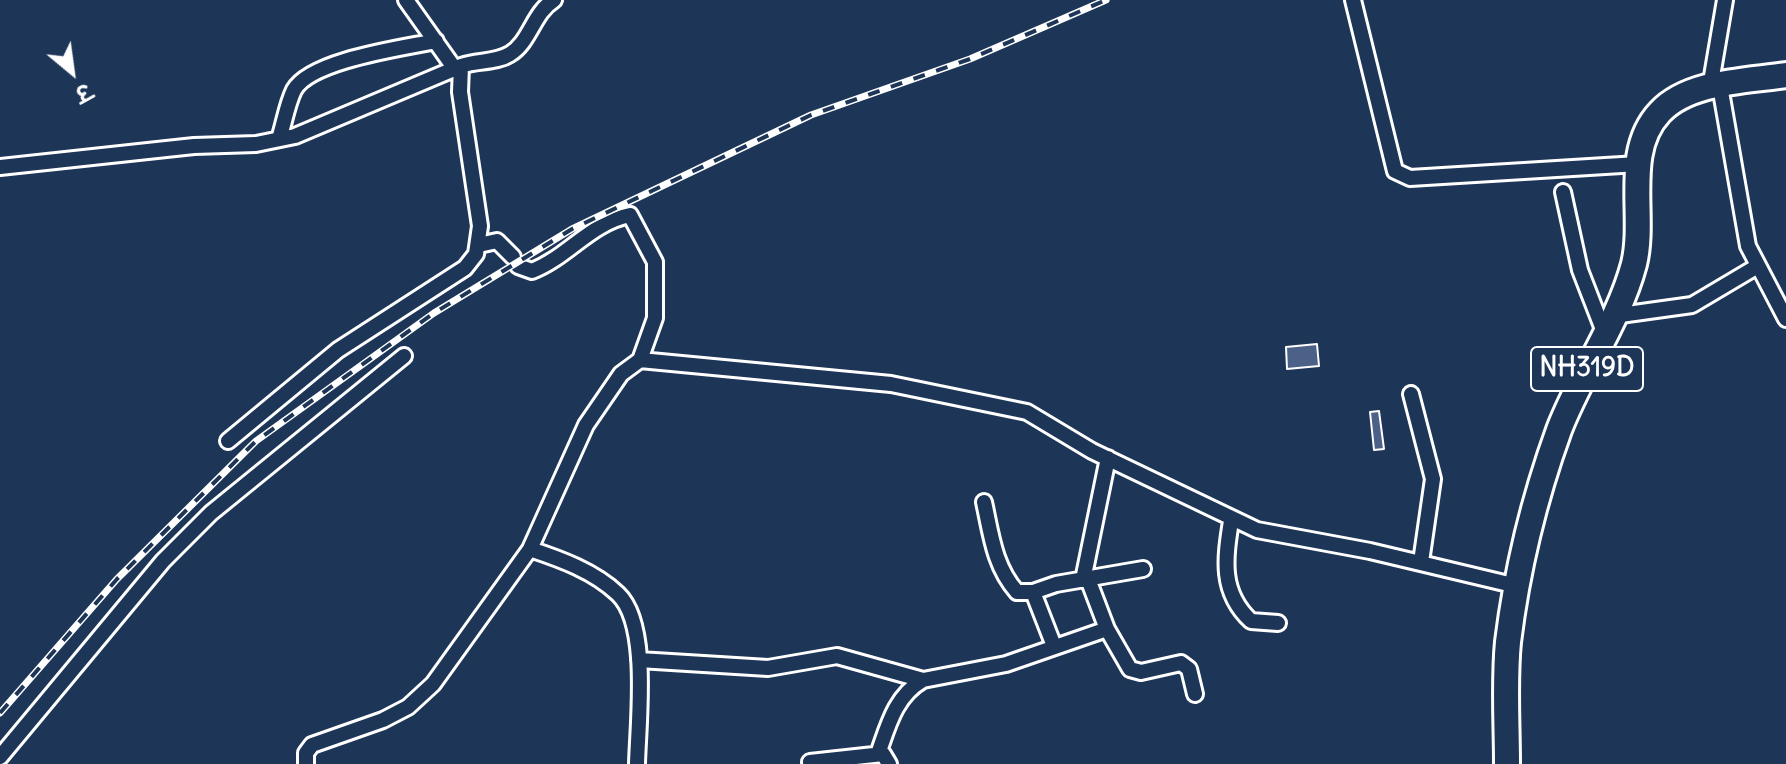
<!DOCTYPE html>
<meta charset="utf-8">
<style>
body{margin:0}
#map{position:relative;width:1786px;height:764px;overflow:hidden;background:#1d3557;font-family:Delius,"Playpen Sans Deva",sans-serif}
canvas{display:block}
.north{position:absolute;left:32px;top:32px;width:80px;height:80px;-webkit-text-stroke:6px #1d3557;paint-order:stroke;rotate:151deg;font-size:22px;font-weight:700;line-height:32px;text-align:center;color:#fff}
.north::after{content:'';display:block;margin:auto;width:28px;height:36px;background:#fff;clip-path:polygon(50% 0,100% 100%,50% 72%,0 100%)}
</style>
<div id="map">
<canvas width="1786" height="764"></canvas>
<div class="north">उ</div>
</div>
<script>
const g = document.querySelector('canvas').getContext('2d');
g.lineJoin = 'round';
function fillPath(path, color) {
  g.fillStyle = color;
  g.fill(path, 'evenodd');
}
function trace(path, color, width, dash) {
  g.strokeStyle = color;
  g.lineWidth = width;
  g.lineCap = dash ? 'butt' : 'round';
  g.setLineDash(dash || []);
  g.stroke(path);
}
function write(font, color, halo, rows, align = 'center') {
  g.font = font + ' Delius,sans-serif';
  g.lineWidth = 7;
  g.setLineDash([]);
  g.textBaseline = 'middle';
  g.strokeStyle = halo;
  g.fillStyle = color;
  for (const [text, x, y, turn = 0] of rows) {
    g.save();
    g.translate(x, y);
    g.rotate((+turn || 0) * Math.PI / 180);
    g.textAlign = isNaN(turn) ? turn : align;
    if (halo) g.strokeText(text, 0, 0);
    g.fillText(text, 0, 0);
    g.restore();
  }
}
const building = new Path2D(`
 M1317,344L1319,366L1287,369L1286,347Z
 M1379,411L1384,449L1374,450L1370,412Z`);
fillPath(building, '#4c6188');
trace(building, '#fff', 2);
const street = new Path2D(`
 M406,0L455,69
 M1353,0L1395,171L1410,178L1638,164
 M1720,86L1748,246L1786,319
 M1710,88L1725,0
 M279,139C284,124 287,104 294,90C311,60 403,48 436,41
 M0,167L194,146L256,144L295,136L461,66
 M1563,192L1580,270L1604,332
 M479,245L497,241L513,257
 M1613,316L1692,305L1756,267
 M640,360L891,384L1027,412L1092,451L1257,530L1370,551L1517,586
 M1411,394L1433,479L1421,562
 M228,441L338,350L465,268L476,254L480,226L460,92L461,66C477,60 496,63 510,54C530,42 533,13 554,0
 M984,502C991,534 994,566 1017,592H1033
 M1231,521C1225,559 1220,592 1251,621L1278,623
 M530,549C560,559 594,571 618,594C650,624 638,722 637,764
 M1088,579L1107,629L1130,669L1141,672L1181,663L1189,669L1195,694
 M1083,580L1108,458
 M1054,646L1033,592L1056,584L1143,569
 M639,660L768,668L837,656L923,680
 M878,754C888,726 895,696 923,680L1006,664L1107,629
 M0,757L163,561L211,513L404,356
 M810,762L883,754L889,764
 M306,764V753L312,745L383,720L408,707L433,684L530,549L586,425L621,374L640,360L655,318V262L630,215C590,223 568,257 532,271L518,266`);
const highway = new Path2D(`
 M1507,764C1507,724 1504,682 1508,642C1517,569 1534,499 1559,430C1580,375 1619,321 1634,264C1646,215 1622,152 1660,112C1689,81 1747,81 1786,75`);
trace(street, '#fff', 20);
trace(highway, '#fff', 30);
trace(street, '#1d3557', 14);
trace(highway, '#1d3557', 24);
const rail = new Path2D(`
 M0,713L117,579L256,441L434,313L572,229L811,115L970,59L1106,0`);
trace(rail, '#fff', 7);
trace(rail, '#1d3557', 4, [12]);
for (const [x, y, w] of [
 [1587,369,112]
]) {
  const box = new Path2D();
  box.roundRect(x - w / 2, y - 22, w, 44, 6);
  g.fillStyle = '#1d3557';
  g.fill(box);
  trace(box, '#fff', 2);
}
write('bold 26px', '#fff', null, [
 ["NH319D",1587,369]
]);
</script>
